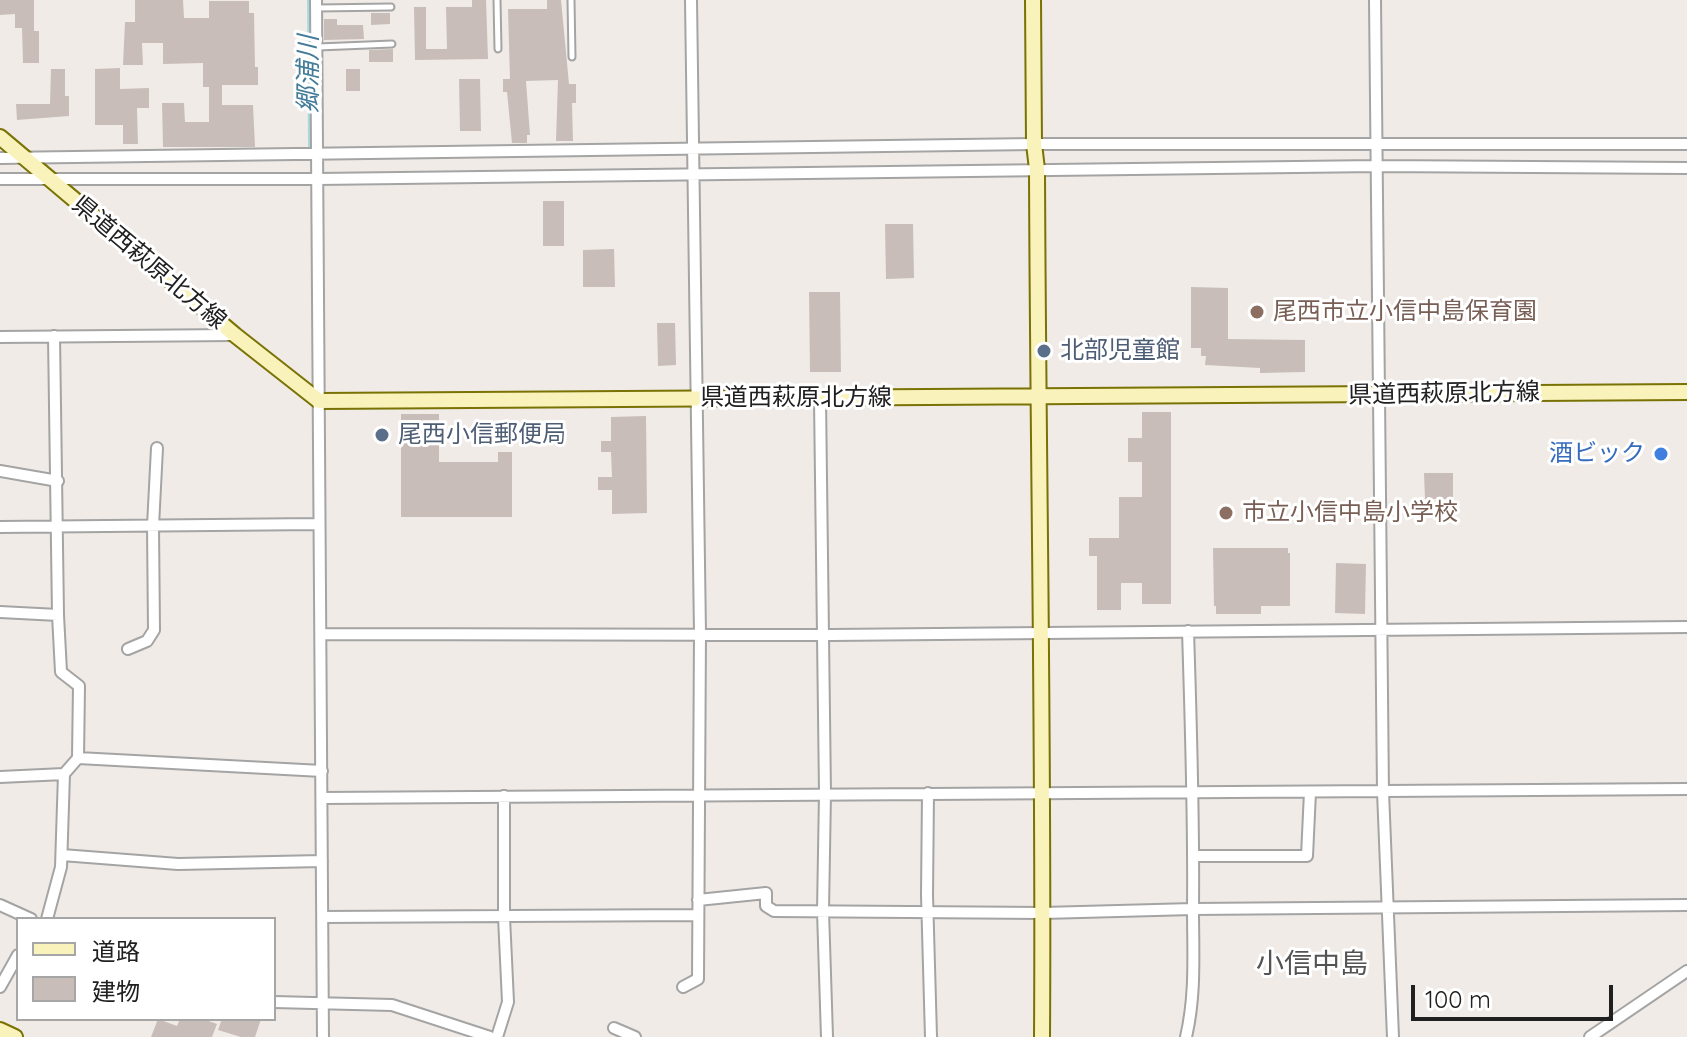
<!DOCTYPE html>
<meta charset="utf-8">
<style>
body{margin:0}
#map{position:relative;width:1687px;height:1037px;overflow:hidden;background:#f0ebe6;font-family:Quicksand,"Noto Sans JP",sans-serif}
canvas{display:block}
.legend{position:absolute;left:16px;top:917px;width:260px;height:104px;box-sizing:border-box;background:#fff;border:2px solid #a6a6a6;margin:0;padding:10px 14px;list-style:none;font-size:24px;color:#202020}
.legend li{display:flex;align-items:center;gap:16px;height:40px}
.legend b{width:40px;border:2px solid #a6a6a6}
.scale{position:absolute;left:1411px;top:985px;width:202px;height:36px;box-sizing:border-box;border:4px solid #202020;border-top:0;padding-left:10px;font-size:24px;line-height:28px;white-space:nowrap;color:#202020;-webkit-text-stroke:6px #fff;paint-order:stroke}
</style>
<div id="map">
<canvas width="1687" height="1037"></canvas>
<ul class="legend">
<li><b style="height:10px;background:#faf2bb"></b>道路</li>
<li><b style="height:22px;background:#c8bdb9"></b>建物</li>
</ul>
<div class="scale">100 m</div>
</div>
<script>
const g = document.querySelector('canvas').getContext('2d');
g.lineJoin = 'round';
function trace(path, color, width, dash) {
  g.strokeStyle = color;
  g.lineWidth = width;
  g.lineCap = dash ? 'butt' : 'round';
  g.setLineDash(dash || []);
  g.stroke(path);
}
function fillPath(path, color) {
  g.fillStyle = color;
  g.fill(path, 'evenodd');
}
function write(font, color, halo, rows, align = 'center') {
  g.font = font + ' Quicksand,"Noto Sans JP",sans-serif';
  g.lineWidth = 6;
  g.setLineDash([]);
  g.textBaseline = 'middle';
  g.strokeStyle = halo;
  g.fillStyle = color;
  for (const [text, x, y, turn = 0] of rows) {
    g.save();
    g.translate(x, y);
    g.rotate((+turn || 0) * Math.PI / 180);
    g.textAlign = isNaN(turn) ? turn : align;
    if (halo) g.strokeText(text, 0, 0);
    g.fillText(text, 0, 0);
    g.restore();
  }
}
trace(new Path2D(`
 M309,0L310,147`), '#a7dbde', 4);
fillPath(new Path2D(`
 M0,0H34V31H39V63H23L22,28H15V14L0,15Z
 M135,0H183L184,18H209V1H249V13H254L255,67H258V85H222V105H253L255,147H163L162,103H184L185,122H209V87H203V63L163,64V43H142L143,65H123L125,22H135Z
 M472,0H486L488,59L415,60L414,7H426V49H447L446,7H472Z
 M547,0H561L569,84H576V103H572L573,141H556L558,80L526,81L530,135H527V143H512L507,92H503V79H510L508,9H547Z
 M371,13H390V24L371,25Z
 M324,19H337V25H363L364,39L324,40Z
 M393,49V62H369V50Z
 M120,68V89L149,88V108H137L138,144H123V125H95V69Z
 M51,69H65V96H69V116L17,120L16,104H50Z
 M346,69H360V91H346Z
 M459,79H480L481,131H460Z
 M543,201H564V246H543Z
 M885,224H913L914,278L886,279Z
 M614,249L615,287H583V250Z
 M1191,287L1228,288V339L1305,340V372L1260,373V368L1205,365L1206,356H1201V348H1191Z
 M809,292H840L841,372H810Z
 M657,323H675L676,365L658,366Z
 M1142,412H1171V604H1142V583H1121V610H1097V556H1089V538H1119V497H1142V462H1128V438H1142Z
 M401,414H439V462H498V452H512V517H401Z
 M646,416L647,513L612,514V490H598V477H612L611,452H601V441H611V417Z
 M1424,473H1453V499H1425Z
 M1213,548H1288V553H1290V606H1261V614H1216V606H1214Z
 M1336,563L1366,564L1365,614L1335,613Z
 M158,1019L177,1026L180,1019H203L217,1024L212,1037H151Z
 M222,1019H261L255,1037H241L218,1030Z`), '#c8bdb9');
const lane = new Path2D(`
 M497,0L498,49
 M571,0L572,57
 M317,8L391,7
 M318,47L392,44`);
const street = new Path2D(`
 M316,0L323,1037
 M1375,0L1383,792L1393,1037
 M0,158L1034,144H1687
 M0,179H318L1377,166L1687,168
 M0,337L234,335
 M820,399L825,793L823,911L827,1037
 M0,471L58,481
 M0,527L318,524
 M0,612L58,615
 M321,634L831,635L1687,627
 M128,649L147,641L154,630L153,526L157,448
 M78,758L322,771
 M0,777L64,774
 M928,793L927,895L931,1037
 M322,798L1687,789
 M62,855L178,864L322,861
 M1195,856H1307L1310,792
 M698,900L766,893V906L774,911L1043,913L1193,909L1687,905
 M0,905L31,919
 M323,917L698,915
 M47,919L61,867L64,774L78,758L79,686L61,672L58,615L54,336
 M0,987L18,955
 M683,987L698,979L700,633L691,0
 M274,1002L392,1005L490,1037
 M614,1028L635,1037
 M497,1037L508,1002L504,917V796
 M1186,1037C1196,994 1193,953 1193,908C1194,816 1191,724 1188,631
 M1590,1037L1687,971`);
const secondary = new Path2D(`
 M1033,0L1034,144L1037,169C1038,459 1044,748 1042,1037
 M0,137L235,335L319,401L1687,392
 M0,1030L15,1037`);
trace(lane, '#a4a4a4', 9);
trace(street, '#a4a4a4', 14);
trace(secondary, '#797204', 18);
trace(lane, '#fff', 5);
trace(street, '#fff', 10);
trace(secondary, '#faf2bb', 14);
for (const [x, y, r, color] of [
 [1257,312,8,"#8d6e63"],
 [1044,351,8,"#5c6f8a"],
 [382,435,8,"#5c6f8a"],
 [1661,454,8,"#3f7fe0"],
 [1226,513,8,"#8d6e63"]
]) {
  const dot = new Path2D();
  dot.arc(x, y, r, 0, 2 * Math.PI);
  g.fillStyle = color;
  g.fill(dot);
  trace(dot, '#fff', 3);
}
write('24px', '#202020', '#fff', [
 ["県道西萩原北方線",149,263,40],
 ["県道西萩原北方線",1444,394,-1],
 ["県道西萩原北方線",796,398]
]);
write('24px', '#785e54', '#fff', [
 ["尾西市立小信中島保育園",1273,312],
 ["市立小信中島小学校",1242,513]
], 'left');
write('24px', '#4e5e75', '#fff', [
 ["北部児童館",1060,351],
 ["尾西小信郵便局",398,435]
], 'left');
write('24px', '#366cbe', '#fff', [
 ["酒ビック",1645,454]
], 'right');
write('italic 26px', '#427c99', '#fff', [
 ["郷浦川",309,74,-90]
]);
write('28px', '#535353', '#fff', [
 ["小信中島",1312,965]
]);
</script>
